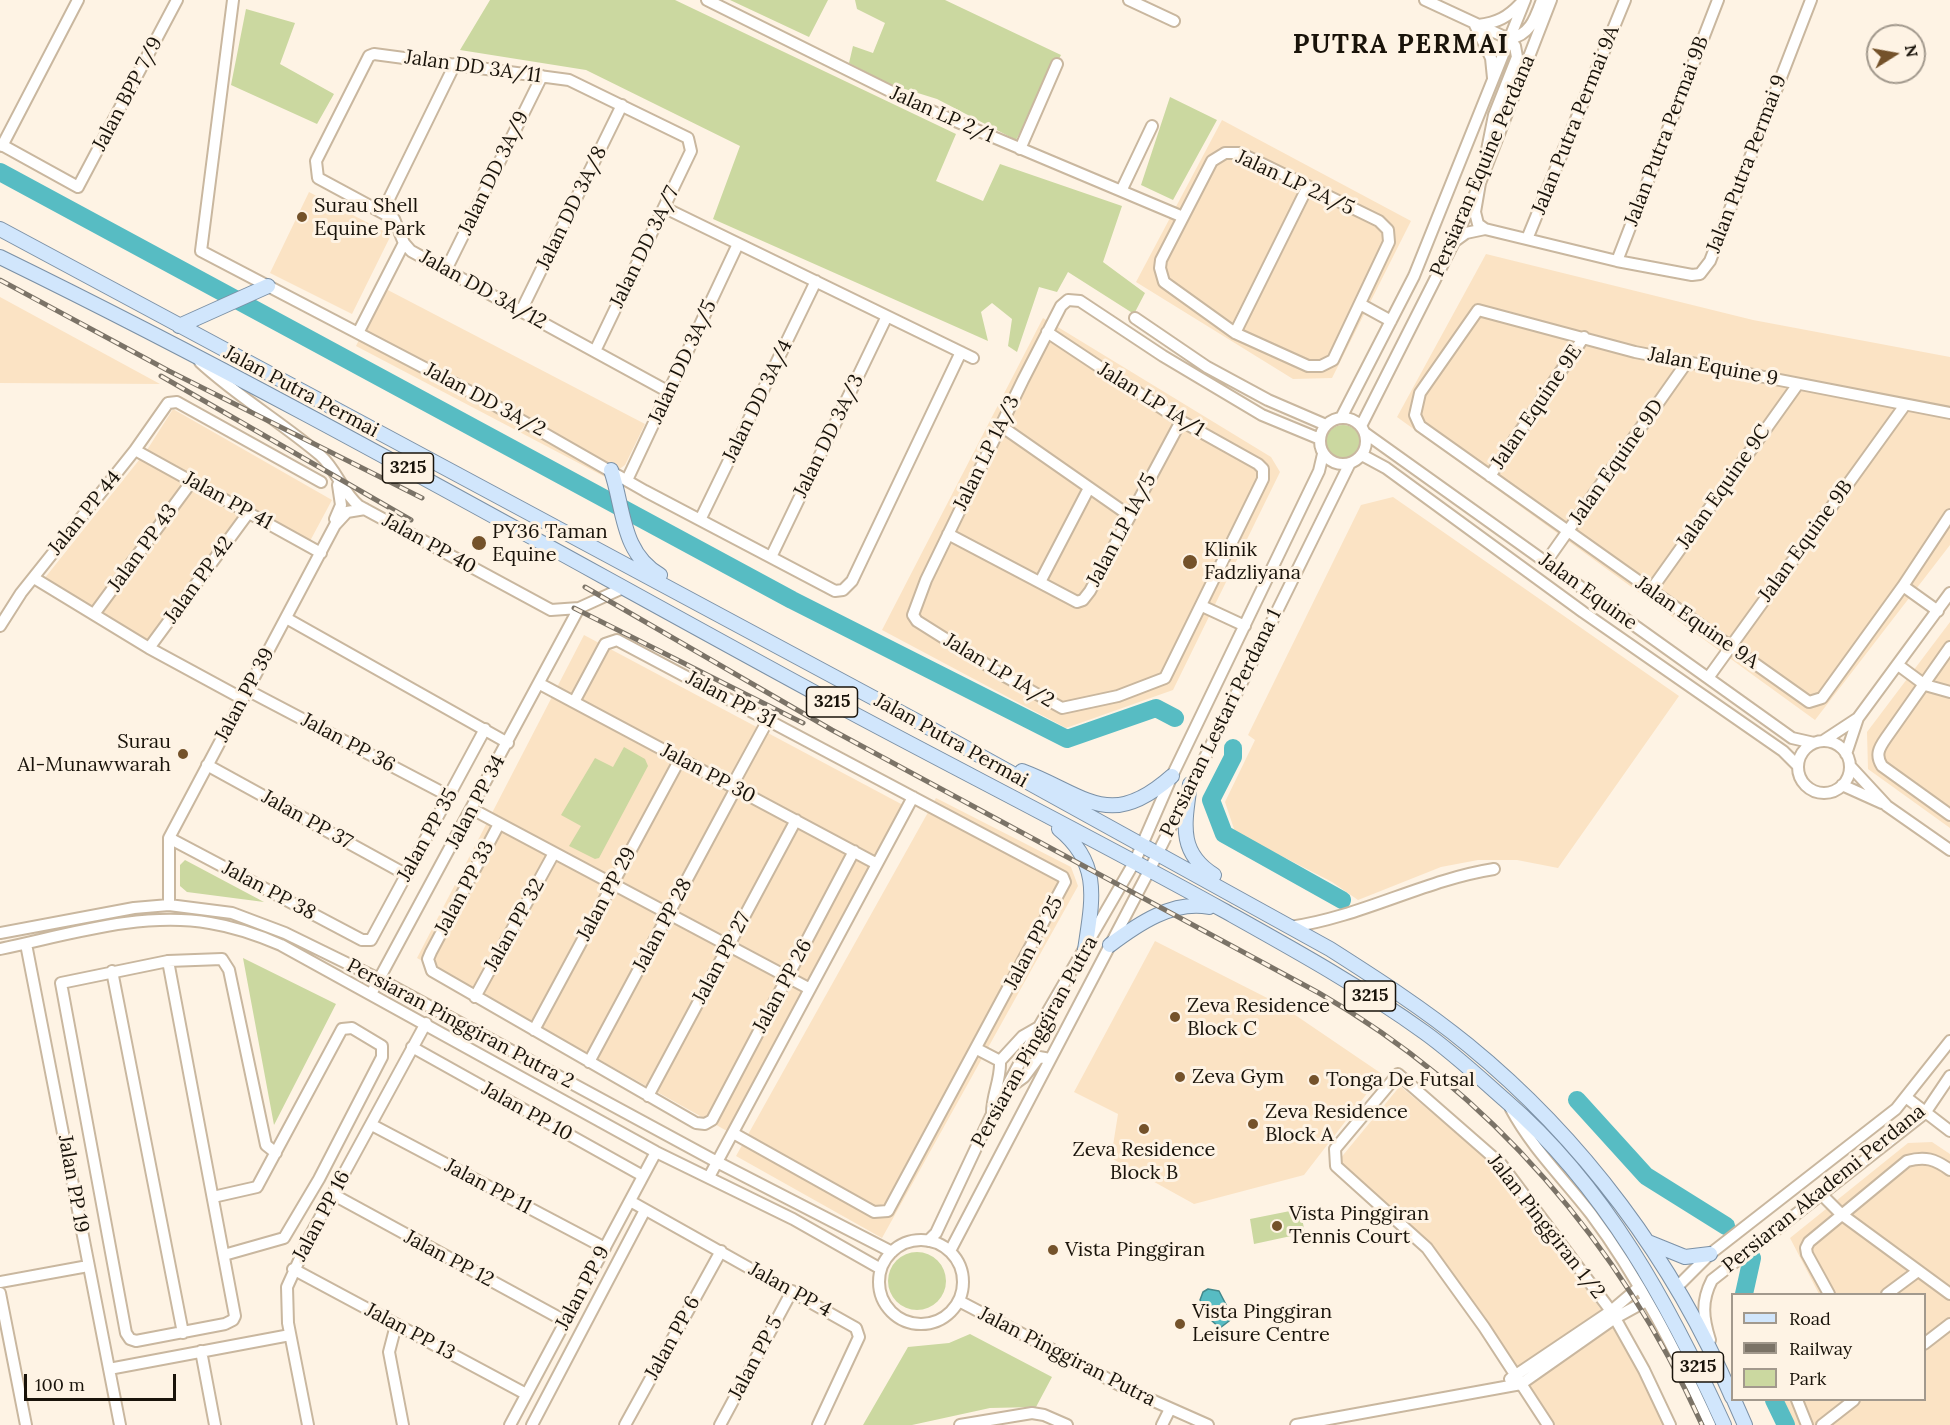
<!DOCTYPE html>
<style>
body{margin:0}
#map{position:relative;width:1950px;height:1425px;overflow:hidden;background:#fef3e4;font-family:Lora,serif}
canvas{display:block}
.legend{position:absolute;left:1731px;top:1293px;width:195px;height:108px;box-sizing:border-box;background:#fef3e4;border:2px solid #a2998d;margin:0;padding:8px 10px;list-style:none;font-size:18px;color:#19130a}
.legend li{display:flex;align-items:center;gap:12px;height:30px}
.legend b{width:30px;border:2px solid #a2998d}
.north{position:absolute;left:1866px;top:24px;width:60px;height:60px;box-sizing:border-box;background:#fef3e4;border:2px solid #a2998d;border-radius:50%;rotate:79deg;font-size:16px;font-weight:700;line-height:24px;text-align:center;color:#19130a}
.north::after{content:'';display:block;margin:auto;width:21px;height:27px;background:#74522a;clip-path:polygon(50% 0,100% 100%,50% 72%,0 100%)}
.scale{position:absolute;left:24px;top:1374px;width:152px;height:27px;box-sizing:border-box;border:3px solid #19130a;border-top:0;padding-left:8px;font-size:18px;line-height:21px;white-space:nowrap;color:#19130a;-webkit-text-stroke:4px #fef3e4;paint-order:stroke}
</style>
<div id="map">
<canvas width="1950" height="1425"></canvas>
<ul class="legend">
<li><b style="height:8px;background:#d1e6fc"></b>Road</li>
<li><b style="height:8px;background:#7b7367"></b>Railway</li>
<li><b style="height:16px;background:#cbd8a0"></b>Park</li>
</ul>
<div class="north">N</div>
<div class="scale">100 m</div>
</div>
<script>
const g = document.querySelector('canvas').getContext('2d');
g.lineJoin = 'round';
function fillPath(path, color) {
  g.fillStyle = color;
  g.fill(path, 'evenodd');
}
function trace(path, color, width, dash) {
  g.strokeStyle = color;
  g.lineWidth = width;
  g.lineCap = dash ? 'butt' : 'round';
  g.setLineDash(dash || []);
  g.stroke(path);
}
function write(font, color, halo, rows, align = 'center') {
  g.font = font + ' Lora,serif';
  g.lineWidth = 6;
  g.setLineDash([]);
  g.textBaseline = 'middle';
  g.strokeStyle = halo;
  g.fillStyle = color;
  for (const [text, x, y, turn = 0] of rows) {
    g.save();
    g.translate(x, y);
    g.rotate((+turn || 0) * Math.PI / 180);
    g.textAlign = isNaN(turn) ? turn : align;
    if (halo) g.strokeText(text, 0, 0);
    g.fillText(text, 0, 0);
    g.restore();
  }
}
fillPath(new Path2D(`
 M1222,120L1411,221L1332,378L1293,379L1136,282Z
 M309,192L391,235L352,314L270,273Z
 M1486,254L1753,320L1950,357V545L1815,720L1397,417Z
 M384,288L645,424L625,465L607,478L356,346Z
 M0,297L160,384L0,383Z
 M1043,318L1271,457L1280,472L1173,690L1066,728L882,630Z
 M173,409L332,500L310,541L246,505L147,640L44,579L147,450Z
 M1393,497L1679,696L1558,868L1517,860H1478L1441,867L1358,900L1332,882L1235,832L1225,802L1255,740L1248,735L1361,505Z
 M1950,622V828L1868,769L1867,732Z
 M584,635L903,805L727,1131L417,958Z
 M936,798L1071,867L1078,886L882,1238L736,1156Z
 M1155,941L1279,1004L1382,1074L1304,1175L1194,1204L1111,1158L1118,1114L1074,1092Z
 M1400,1086L1495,1166L1613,1326L1642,1378L1663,1425H1554L1485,1317L1427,1240L1339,1160Z
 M1932,1142L1950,1154V1425H1791L1781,1400H1924V1294H1819L1790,1238L1908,1143Z`), '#fbe3c4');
fillPath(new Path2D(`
 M490,0H675L956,134L936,181L983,201L1000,164L1122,206L1103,262L1145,293L1134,314L1068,272L1057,292L1039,287L1017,352L1008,346L1012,319L992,303L981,312L988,341L713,219L740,146L586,70L460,50Z
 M730,0H828L809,37Z
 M855,0H945L1061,55L1016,140L937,99L889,84L849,63L853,46L873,53L885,23L857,9Z
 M246,9L295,23L280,64L334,94L317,124L231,85Z
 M1170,97L1217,120L1173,200L1141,185Z
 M1326 442a17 17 0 1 1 34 0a17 17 0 1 1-34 0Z
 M624,747L645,759L648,766L599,858L595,859L569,846L581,826L561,815L595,758L613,767Z
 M185,860L264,902L187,892L180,886V865Z
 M243,958L336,1004L274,1125Z
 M1300,1209L1305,1233L1254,1244L1250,1219Z
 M888 1281a29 29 0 1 1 58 0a29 29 0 1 1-58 0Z
 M970,1334L1052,1377L1036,1407L990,1408L912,1425H863L908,1347L949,1343Z`), '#cbd8a0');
const water = new Path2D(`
 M1208,1289L1219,1291L1233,1318L1220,1328L1212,1321L1200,1300L1203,1292Z`);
fillPath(water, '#57bcc3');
trace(water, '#44898c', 1.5);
trace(new Path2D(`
 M0,172L792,600L1067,739L1156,708L1175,718
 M1233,748V757L1211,800L1224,834L1342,900
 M1577,1100L1646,1176L1726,1226
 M1744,1294L1752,1258
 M1774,1400L1786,1425`), '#57bcc3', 18);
const minor = new Path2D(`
 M233,0L201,251L484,399L645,491L835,591L843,590L852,581L961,352
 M707,0L922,107L1183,217
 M1129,0L1174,21
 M1425,0L1509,39L1515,46L1517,57L1494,115L1486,155
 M1475,25L1491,58L1493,78
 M1478,25C1497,23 1508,17 1521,3
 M1509,39C1530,35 1535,19 1542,0
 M0,144L78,187L177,0
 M2,146L78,0
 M1020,149L1057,64
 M1225,153H1240L1379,221L1388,230L1389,242L1333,360L1321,366H1308L1235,333L1164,282L1160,268L1161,260L1212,161Z
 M1480,183L1475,212L1478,224L1485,229L1617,261L1692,275L1700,274L1710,261L1811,0
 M1122,189L1152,126
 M665,208L973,358
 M383,211L455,64
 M1527,239L1625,0
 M1455,241L1466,233L1485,229
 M1617,261L1718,0
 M446,270L542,76
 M1360,304L1391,321
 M521,311L622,105
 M1135,318L1207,367L1268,400L1326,425
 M1047,332L1181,421L1258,464L1263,469V479L1165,678L1118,696L1062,708L1006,677L917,621L913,615L926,580L1023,380L1061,306L1068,300L1080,301L1163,356L1262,415L1320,439
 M358,333L404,243
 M1235,333L1308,186
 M595,351L691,151L688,138L569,80L374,54L369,56L316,161L318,178L394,219L404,243L411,251L669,392
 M200,362C238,397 281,422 320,455C337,470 342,492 359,506L551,610L579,608L623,588
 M1950,413L1635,352L1478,310L1420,393L1415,415L1420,426L1809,702L1822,698L1903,586L1950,515
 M1342,416L1414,276L1525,0
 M1320 441a23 23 0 1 1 46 0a23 23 0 1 1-46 0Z
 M1001,426L1130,516
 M1361,426L1454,242L1480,183L1551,0
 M1365,433L1792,738L1814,743
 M135,450L321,553
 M1362,455L1386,468L1583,612L1783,751L1798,766
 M1490,476L1584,337
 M627,480L738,244
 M335,519L341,505L338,485
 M700,520L816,281
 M948,534L1077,602L1083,600L1090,591L1181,421
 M771,557L887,316
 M1546,562L1687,362
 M34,578L149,648L243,699
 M1040,582L1089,488
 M1903,586L1938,611
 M1651,590L1798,384
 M1202,606L1245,626
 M94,614L192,481
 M286,618L508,743
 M0,626L21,593L135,450L168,403L177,402L321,482
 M1950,647L1886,738C1879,748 1875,755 1882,766L1950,815
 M149,648L249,512
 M1898,665L1925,685L1950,692
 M1708,678L1905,405
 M540,684L877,864
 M247,690L449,796
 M574,702L605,644L617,640L1063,877L1065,882L888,1211L874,1212L733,1133
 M1823,741L1858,718L1950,593
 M1798 767a26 26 0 1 1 52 0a26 26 0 1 1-52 0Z
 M1846,754L1858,718
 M207,765L407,875
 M1850,766L1887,806L1950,850
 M1842,785L1882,803
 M732,786L768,720
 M472,809L810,989
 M499,824L431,952L428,959L432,971L696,1123L705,1124L712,1120L854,851
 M169,838L362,940H371L485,729
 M169,905V838L335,525L347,512L365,509
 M1290,927C1361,917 1424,880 1494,869
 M0,933L134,908L169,905L232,913L285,933L379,979L717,1162L892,1252
 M26,944L120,1425
 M0,949C67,935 141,911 210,923C235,927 258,935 281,945L656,1152L793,1219L881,1269
 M168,961L235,1316L233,1320L225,1324L136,1341L130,1339L126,1333L61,983L168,961L222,959L229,970L266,1145L276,1153
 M112,971L183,1333
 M371,994L579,608
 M475,997L554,853
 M534,1030L680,759
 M412,1047L643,1176
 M977,1049L1000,1061
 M1000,1061L1023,1036L1037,1028
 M589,1062L736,788
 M1009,1088L1024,1077L1039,1057L1050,1059
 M648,1096L796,820
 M1907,1098L1950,1131
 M1511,1109C1532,1148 1564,1179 1591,1214C1639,1278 1677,1353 1710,1425
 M992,1113C992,1094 1001,1080 1000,1061
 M372,1125L605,1248
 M709,1177L913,797
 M1821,1194L1841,1214L1950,1294
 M334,1195L565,1321
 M213,1197L257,1187L342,1029L352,1028L382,1046V1057L319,1179L284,1238L224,1255
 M630,1201L856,1328L859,1337L818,1425
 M879 1282a42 42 0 1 1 84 0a42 42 0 1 1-84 0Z
 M928,1241L936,1233L991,1116L1040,1025L1135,861L1172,776L1319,471L1323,454
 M950,1251L1150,869L1350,463
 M293,1269L526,1394
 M0,1282L88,1266
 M1676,1288L1710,1254L1896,1109L1950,1041
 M0,1293L26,1425
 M1829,1294L1807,1254L1806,1248L1809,1242L1907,1161C1925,1156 1935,1159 1950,1170
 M1887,1294L1918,1271
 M959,1301L1129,1390L1208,1425
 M396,1325L389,1352L403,1425
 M1710,1340C1703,1318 1701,1301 1712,1280L1925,1113L1950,1076
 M1924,1344L1950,1324
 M201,1351L215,1425
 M109,1369L290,1335
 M1510,1379L1611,1311L1638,1288
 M1797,1400L1807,1425
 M308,1425L288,1323L287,1287L311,1234L426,1023
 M510,1425L656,1152
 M532,1425L645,1210
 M625,1425L721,1251
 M720,1425L792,1291
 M960,1425L1032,1413L1044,1415L1067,1425
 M1162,1425L1170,1409
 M1296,1425L1521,1384L1615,1318L1646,1301
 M1548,1425L1484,1327L1427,1248L1336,1166L1335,1149L1398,1074L1501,1164L1611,1311L1644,1370L1670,1425
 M1822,1425L1854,1400`);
const major = new Path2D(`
 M0,229L937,732L1330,949C1377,979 1424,1009 1468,1045C1582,1138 1674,1261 1732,1397
 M0,257C291,399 571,561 856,715C978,780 1102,843 1223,910C1291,948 1360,986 1424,1032C1452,1052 1479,1077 1505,1100C1606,1187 1670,1306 1724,1425
 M179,326L268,286
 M611,470C624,507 621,553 660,575
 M1022,771C1086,795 1109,832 1172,776
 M1190,784C1185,822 1177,852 1214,875
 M1059,829C1102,864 1092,901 1085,950
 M1110,945C1138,924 1173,900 1209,907
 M1648,1242L1685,1257L1710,1254
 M1734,1400L1745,1425`);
trace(minor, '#c9b79f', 14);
trace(major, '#7c91a6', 16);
trace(minor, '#fff', 10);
trace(major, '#d1e6fc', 14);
const rail = new Path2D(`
 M0,280L169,371L422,498
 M161,376L411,520
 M585,587L832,730L1319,993C1491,1092 1621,1245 1702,1425
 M574,608L803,723`);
trace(rail, '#7b7367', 5);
trace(rail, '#fef3e4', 3, [9]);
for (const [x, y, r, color] of [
 [302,217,6,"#74522a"],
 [479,543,8,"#74522a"],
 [1190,562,8,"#74522a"],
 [183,754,6,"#74522a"],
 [1175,1017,6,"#74522a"],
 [1180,1077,6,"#74522a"],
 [1314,1080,6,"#74522a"],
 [1253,1124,6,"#74522a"],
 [1144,1129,6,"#74522a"],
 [1277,1226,6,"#74522a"],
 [1053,1250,6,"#74522a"],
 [1180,1324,6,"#74522a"]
]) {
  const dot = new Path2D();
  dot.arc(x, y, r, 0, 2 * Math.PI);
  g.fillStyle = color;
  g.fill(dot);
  trace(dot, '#fef3e4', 2);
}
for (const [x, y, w] of [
 [408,468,51],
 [832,702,51],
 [1370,996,51],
 [1698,1367,51]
]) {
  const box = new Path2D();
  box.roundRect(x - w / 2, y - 15, w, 30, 4.5);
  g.fillStyle = '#fef3e4';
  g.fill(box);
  trace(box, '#19130a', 1.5);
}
write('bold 18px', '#19130a', null, [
 ["3215",408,468],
 ["3215",832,702],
 ["3215",1370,996],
 ["3215",1698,1367]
]);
write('20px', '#19130a', '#fef3e4', [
 ["Jalan DD 3A/11",473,67,8],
 ["Jalan BPP 7/9",128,94,-62],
 ["Jalan LP 2/1",942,115,24],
 ["Jalan Putra Permai 9A",1576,120,-68],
 ["Jalan Putra Permai 9B",1667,131,-69],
 ["Jalan Putra Permai 9",1747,164,-69],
 ["Persiaran Equine Perdana",1483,166,-67],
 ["Jalan DD 3A/9",494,173,-64],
 ["Jalan LP 2A/5",1295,183,25],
 ["Jalan DD 3A/8",572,208,-64],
 ["Jalan DD 3A/7",645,247,-64],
 ["Jalan DD 3A/12",483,290,29],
 ["Jalan DD 3A/5",683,362,-65],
 ["Jalan Equine 9",1713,367,11],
 ["Jalan Putra Permai",301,392,28],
 ["Jalan DD 3A/2",485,400,28],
 ["Jalan LP 1A/1",1151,400,32],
 ["Jalan DD 3A/4",758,401,-64],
 ["Jalan Equine 9E",1537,407,-56],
 ["Jalan DD 3A/3",829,436,-64],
 ["Jalan LP 1A/3",987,453,-64],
 ["Jalan Equine 9D",1617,462,-55],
 ["Jalan Equine 9C",1724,487,-55],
 ["Jalan PP 41",228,501,29],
 ["Jalan PP 44",85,513,-51],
 ["Jalan LP 1A/5",1122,530,-62],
 ["Jalan Equine 9B",1806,541,-54],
 ["Jalan PP 40",429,544,29],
 ["Jalan PP 43",143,548,-54],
 ["Jalan PP 42",199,580,-54],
 ["Jalan Equine",1588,592,36],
 ["Jalan Equine 9A",1697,623,35],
 ["Jalan LP 1A/2",999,671,31],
 ["Jalan PP 39",245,695,-62],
 ["Jalan PP 31",731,700,28],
 ["Persiaran Lestari Perdana 1",1221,723,-64],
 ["Jalan Putra Permai",951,741,29],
 ["Jalan PP 36",348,743,28],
 ["Jalan PP 30",708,774,28],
 ["Jalan PP 34",476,802,-62],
 ["Jalan PP 37",307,820,29],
 ["Jalan PP 35",428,835,-61],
 ["Jalan PP 33",465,888,-62],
 ["Jalan PP 38",269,891,28],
 ["Jalan PP 29",607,894,-62],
 ["Jalan PP 32",515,925,-61],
 ["Jalan PP 28",663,925,-62],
 ["Jalan PP 25",1034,943,-62],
 ["Jalan PP 27",722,958,-62],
 ["Jalan PP 26",783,986,-62],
 ["Persiaran Pinggiran Putra 2",460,1024,28],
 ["Persiaran Pinggiran Putra",1035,1042,-61],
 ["Jalan PP 10",527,1112,29],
 ["Jalan PP 19",73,1184,80],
 ["Jalan PP 11",488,1187,28],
 ["Persiaran Akademi Perdana",1824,1189,-39],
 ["Jalan PP 16",322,1216,-62],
 ["Jalan Pinggiran 1/2",1546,1227,52],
 ["Jalan PP 12",449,1259,28],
 ["Jalan PP 9",583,1288,-62],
 ["Jalan PP 4",790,1290,29],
 ["Jalan PP 13",410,1332,28],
 ["Jalan PP 6",673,1338,-61],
 ["Jalan Pinggiran Putra",1067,1357,27],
 ["Jalan PP 5",756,1358,-62]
]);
write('20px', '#19130a', '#fef3e4', [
 ["Surau Shell",314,206],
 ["Equine Park",314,229],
 ["PY36 Taman",492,532],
 ["Equine",492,555],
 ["Klinik",1204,550],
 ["Fadzliyana",1204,573],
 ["Surau",171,742,"right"],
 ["Al-Munawwarah",171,765,"right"],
 ["Zeva Residence",1187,1006],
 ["Block C",1187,1029],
 ["Zeva Gym",1192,1077],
 ["Tonga De Futsal",1326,1080],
 ["Zeva Residence",1265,1112],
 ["Block A",1265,1135],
 ["Zeva Residence",1144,1150,"center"],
 ["Block B",1144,1173,"center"],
 ["Vista Pinggiran",1289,1214],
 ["Tennis Court",1289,1237],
 ["Vista Pinggiran",1065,1250],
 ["Vista Pinggiran",1192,1312],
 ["Leisure Centre",1192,1335]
], 'left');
g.letterSpacing = '1.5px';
write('bold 26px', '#19130a', '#fef3e4', [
 ["PUTRA PERMAI",1401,46]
]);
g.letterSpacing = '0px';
</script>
